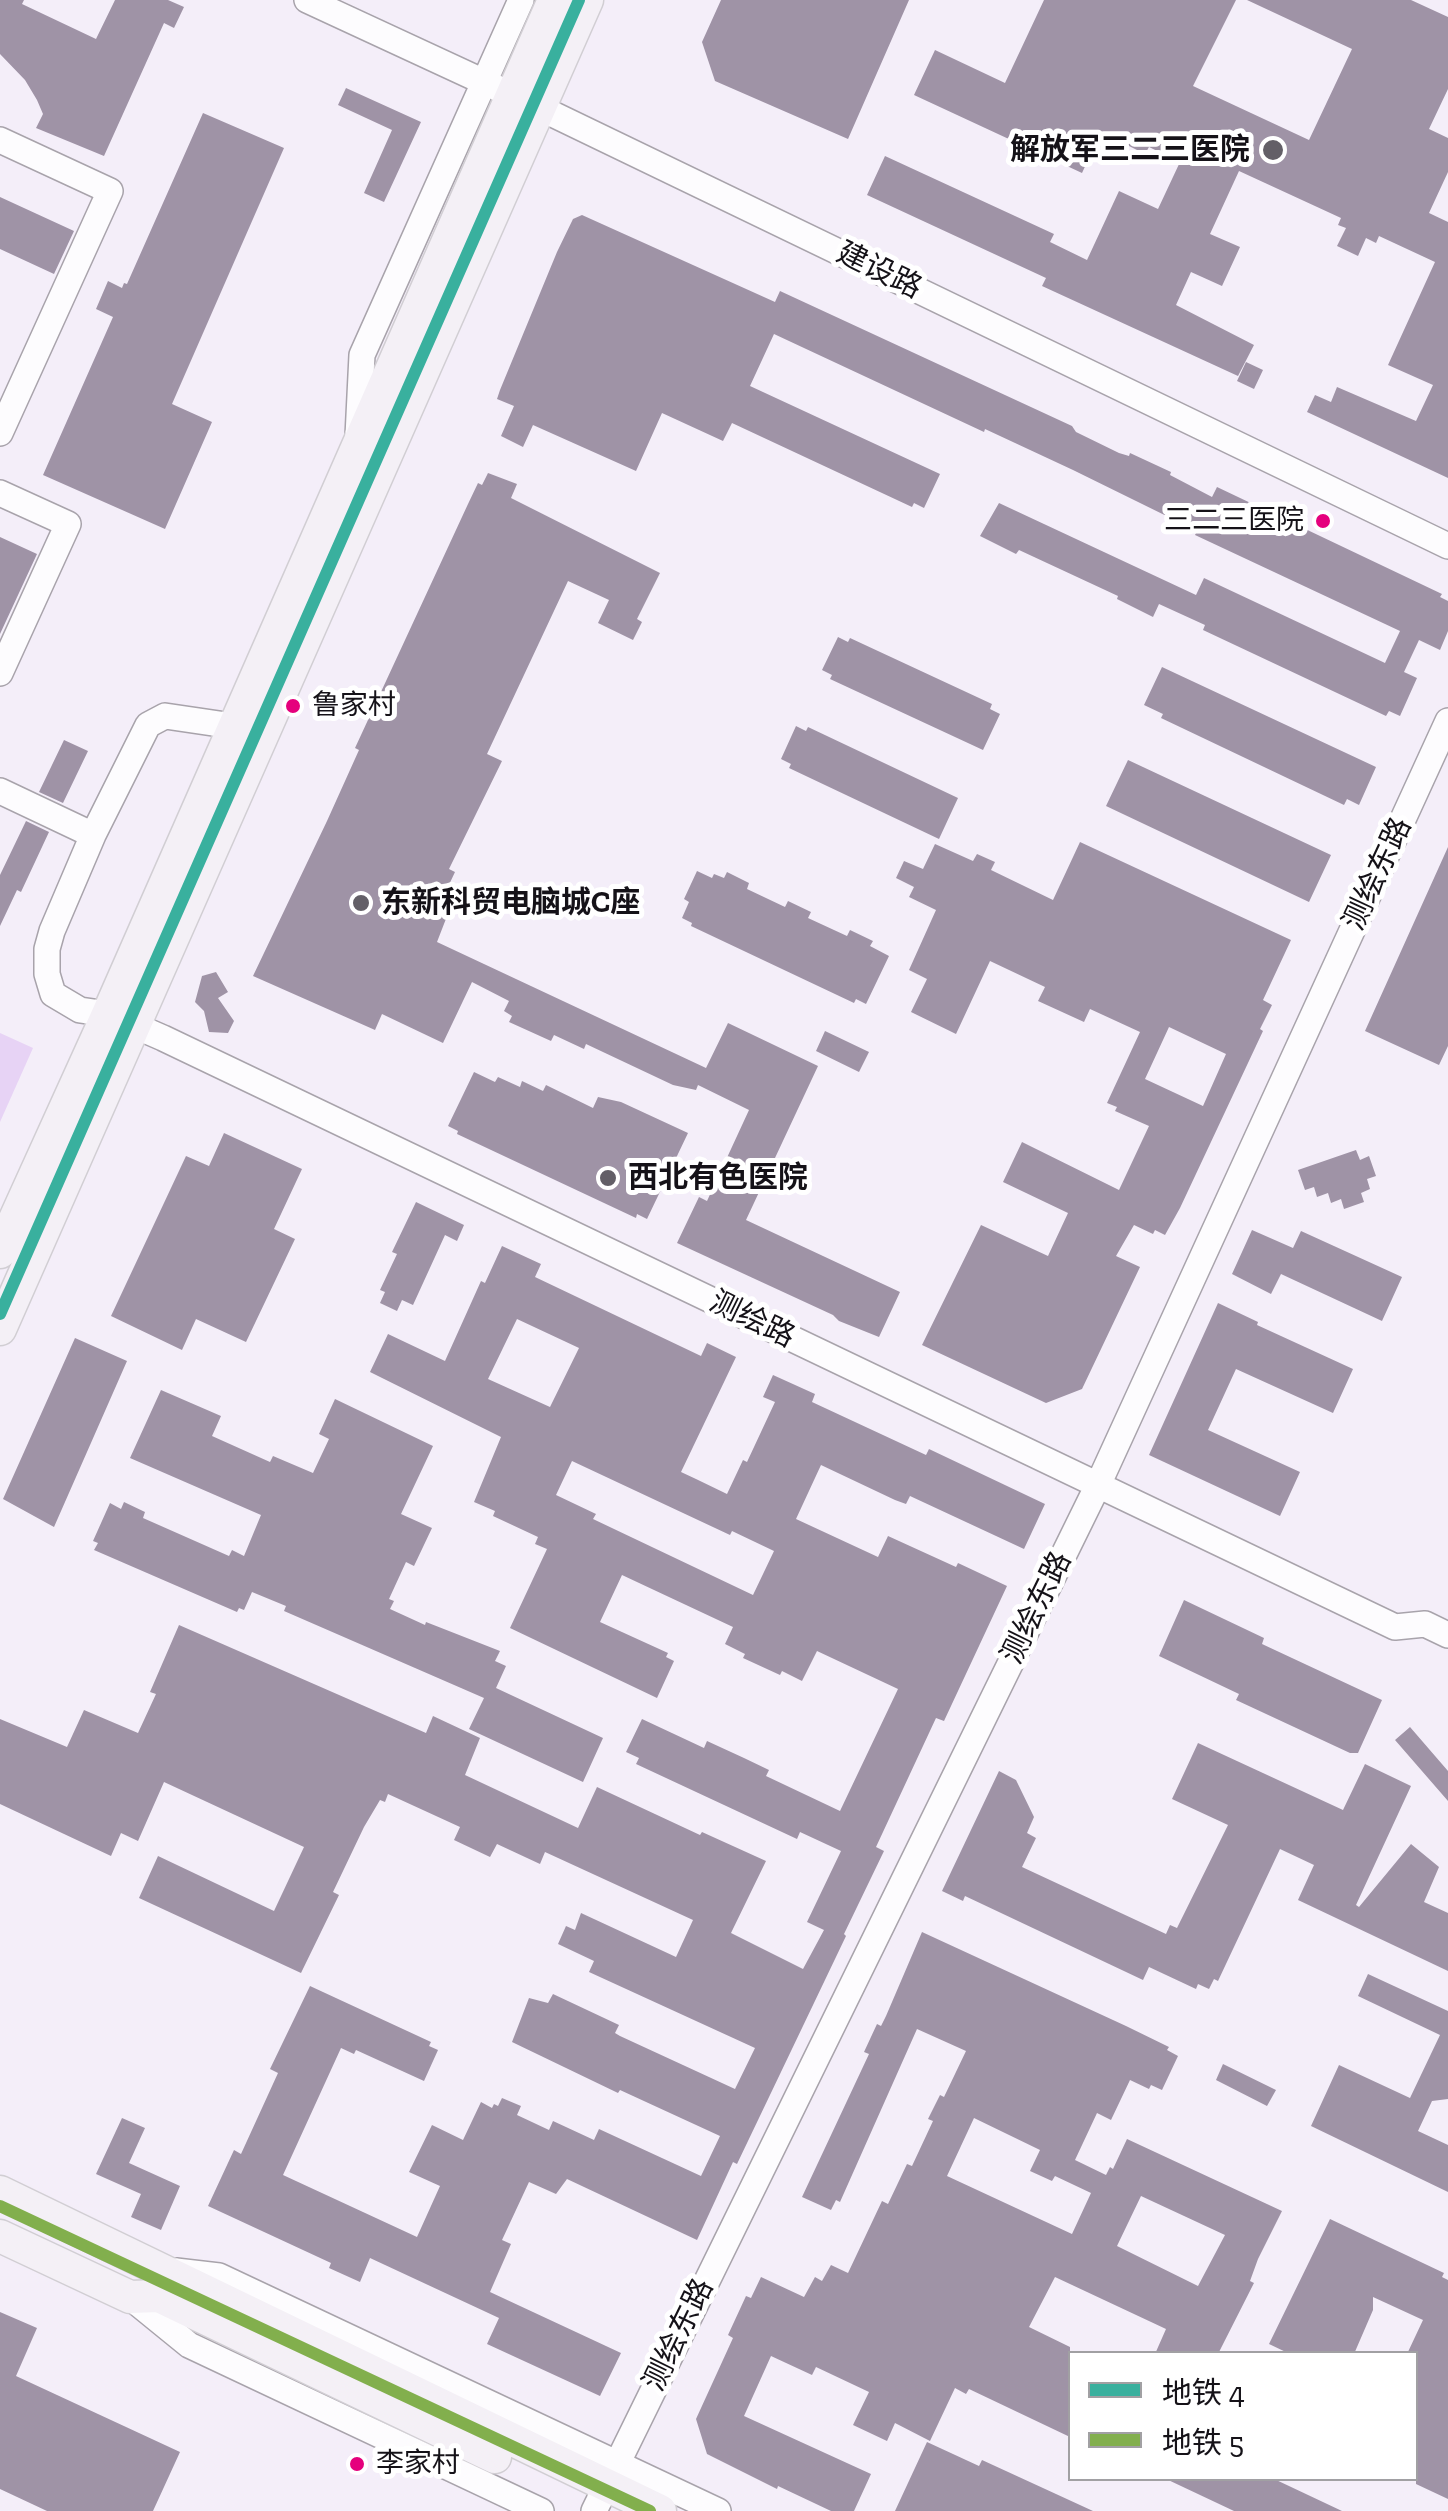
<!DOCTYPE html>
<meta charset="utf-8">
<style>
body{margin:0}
#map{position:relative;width:1448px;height:2511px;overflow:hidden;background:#f4eef9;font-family:"Zilla Slab","Noto Sans SC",serif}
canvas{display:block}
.legend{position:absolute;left:1068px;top:2351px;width:350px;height:130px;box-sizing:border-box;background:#fff;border:2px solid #a1a0a3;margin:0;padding:12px 18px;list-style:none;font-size:30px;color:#151218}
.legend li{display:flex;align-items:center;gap:20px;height:50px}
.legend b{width:50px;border:2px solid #a1a0a3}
</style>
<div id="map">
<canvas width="1448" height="2511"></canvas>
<ul class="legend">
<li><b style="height:12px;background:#39b09e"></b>地铁 4</li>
<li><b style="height:12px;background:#82af4d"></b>地铁 5</li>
</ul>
</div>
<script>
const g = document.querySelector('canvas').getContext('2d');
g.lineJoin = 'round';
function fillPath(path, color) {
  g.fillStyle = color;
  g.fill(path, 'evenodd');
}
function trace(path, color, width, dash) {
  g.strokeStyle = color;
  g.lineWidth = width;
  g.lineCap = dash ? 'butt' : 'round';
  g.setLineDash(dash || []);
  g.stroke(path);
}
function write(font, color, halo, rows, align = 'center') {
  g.font = font + ' "Zilla Slab","Noto Sans SC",serif';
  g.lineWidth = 10;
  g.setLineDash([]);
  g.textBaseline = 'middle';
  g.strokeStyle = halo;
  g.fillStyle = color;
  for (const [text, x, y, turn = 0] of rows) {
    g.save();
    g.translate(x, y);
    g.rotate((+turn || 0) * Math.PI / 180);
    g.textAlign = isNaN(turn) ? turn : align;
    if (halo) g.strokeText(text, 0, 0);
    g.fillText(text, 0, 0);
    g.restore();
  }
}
fillPath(new Path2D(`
 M0,1033L33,1048L0,1122Z`), '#e7d3f5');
fillPath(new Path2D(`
 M0,0H24L22,4L96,39L115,0H168L184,7L174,28L164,23L104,156L36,128L43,114L37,100L25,80L0,54Z
 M721,0H909L848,139L715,81L702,42Z
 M1044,0H1236L1193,86L1309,140L1352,49L1247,0H1411L1448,17V89L1429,129L1448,138V172L1429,213L1448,222V478L1307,412L1315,395L1331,402L1337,387L1416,421L1433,385L1388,365L1435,262L1379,236L1376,243L1366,238L1358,256L1337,246L1346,228L1338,225L1341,218L1239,171L1210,234L1240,247L1222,286L1191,272L1176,305L1254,345L1238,376L1042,286L1046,278L867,195L885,156L1054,234L1050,242L1087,260L1119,191L1158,209L1180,162L1149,147L1145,154L1101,132L1082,173L914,95L935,50L1005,83Z
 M346,88L421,122L384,202L364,193L392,130L338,105Z
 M203,113L284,148L172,404L212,422L165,529L43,475L113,317L96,309L108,281L122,288L124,283L127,284Z
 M0,197L74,231L54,274L0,249Z
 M582,215L775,302L780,291L1072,426L1076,432L1119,453L1129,456L1130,453L1171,472L1170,475L1212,497L1217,487L1442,594L1440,597L1448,601V631L1440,650L1419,640L1404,672L1417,678L1400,716L1389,711L1386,716L1203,630L1205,625L1159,604L1153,617L1117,599L1118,596L1019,550L1016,554L980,536L999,503L1196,595L1204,578L1385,663L1400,631L1195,535L1197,531L1073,470L985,429L984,432L774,334L750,386L940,474L924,508L914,503L912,507L732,423L723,441L662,413L636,471L533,425L523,447L501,436L514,406L497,399L500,390L557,252L573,219Z
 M1246,362L1263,370L1254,389L1237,381Z
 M488,473L517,484L511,498L660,573L637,619L642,622L633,640L598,623L609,600L568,581L487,754L502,761L449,869L455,872L447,889L456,893L437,942L706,1068L728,1023L818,1066L746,1220L900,1292L879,1337L839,1321L833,1315L677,1243L699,1197L707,1201L749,1110L698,1085L696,1090L673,1085L586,1044L584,1049L554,1035L551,1041L509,1022L512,1016L504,1011L509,1001L472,982L443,1043L382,1014L375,1030L253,976L327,821L359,750L355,748L468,504L478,483L482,485Z
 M0,537L37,554L0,634Z
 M838,637L848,642L850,638L992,704L990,709L1000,714L983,750L830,679L832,675L822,670Z
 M1162,667L1376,767L1359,805L1347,799L1344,805L1161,718L1163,714L1144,705Z
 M796,726L806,731L808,727L958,798L939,839L789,768L791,764L781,759Z
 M64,740L88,751L63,803L39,792Z
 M1128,760L1331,855L1309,902L1106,806Z
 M26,821L49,832L21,892L17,890L0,926V875Z
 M1080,842L1291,940L1263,1000L1272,1005L1260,1029L1263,1031L1180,1208L1165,1235L1155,1230L1153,1234L1134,1225L1116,1256L1140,1267L1082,1389L1046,1403L922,1345L981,1225L1048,1256L1068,1213L1003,1182L1022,1142L1119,1190L1149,1126L1115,1111L1117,1107L1107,1103L1140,1032L1090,1009L1084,1022L1038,1001L1045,987L990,961L956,1034L911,1012L927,979L909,970L936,910L909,897L914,887L896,878L904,861L923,869L935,844L973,861L977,854L995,862L991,870L1053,900ZM1169,1027L1226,1054L1203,1106L1145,1079Z
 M1448,847V1046L1439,1065L1365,1031Z
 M697,871L712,878L714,874L724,878L727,872L749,883L747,889L785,907L788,901L811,912L808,918L847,936L850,930L873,941L870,946L889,956L866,1004L856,999L854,1003L691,926L692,923L682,918L689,902L684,899Z
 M216,972L228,992L218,998L234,1021L228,1033L209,1032L204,1011L195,1002L202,976Z
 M825,1031L869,1052L859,1072L816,1051Z
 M474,1072L495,1082L498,1077L520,1087L522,1081L543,1091L546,1085L593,1108L598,1097L621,1102L688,1133L647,1219L637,1214L636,1218L457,1134L458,1131L448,1126Z
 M224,1133L302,1169L274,1229L295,1239L246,1342L196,1319L182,1350L111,1316L186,1156L209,1166Z
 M1356,1150L1360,1160L1369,1156L1376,1176L1367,1179L1370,1189L1361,1193L1364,1202L1344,1209L1341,1199L1331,1203L1328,1193L1317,1197L1314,1187L1305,1190L1298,1170Z
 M416,1202L464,1225L457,1241L445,1235L413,1305L402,1300L397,1311L380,1303L385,1292L380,1290L397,1254L392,1252Z
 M1252,1230L1293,1248L1301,1231L1402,1277L1382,1321L1281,1274L1271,1294L1232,1274Z
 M502,1246L541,1264L535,1277L701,1356L707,1343L736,1357L681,1472L696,1479L727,1494L743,1460L747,1462L775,1402L763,1397L773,1375L815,1394L812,1402L926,1455L929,1449L1045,1504L1024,1549L910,1496L906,1504L895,1500L821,1465L796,1519L878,1557L888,1536L956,1567L958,1563L1007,1586L944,1721L936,1718L876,1847L884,1851L844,1934L846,1936L737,2164L733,2162L697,2240L567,2179L556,2194L529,2182L502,2240L511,2244L490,2292L621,2353L600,2396L487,2344L499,2318L370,2258L360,2282L329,2268L331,2263L208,2206L234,2150L241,2154L278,2073L270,2069L310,1986L431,2042L429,2046L438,2050L424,2081L356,2050L354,2054L341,2048L283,2175L417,2237L440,2186L409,2172L432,2125L463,2140L481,2102L492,2108L494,2104L498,2106L502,2098L521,2106L517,2115L549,2130L553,2121L594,2140L599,2129L701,2176L720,2136L620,2090L618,2093L512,2042L529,1998L548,2003L553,1994L619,2025L615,2033L620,2036L735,2089L755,2048L589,1972L594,1961L558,1944L566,1926L575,1930L581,1913L676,1957L693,1920L545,1852L540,1864L497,1844L490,1857L454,1840L460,1827L388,1794L385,1802L380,1800L364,1827L333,1892L339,1895L301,1973L139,1898L158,1856L274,1911L304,1847L164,1782L138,1841L121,1833L111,1856L0,1804V1719L67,1747L84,1710L138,1733L156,1694L150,1692L179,1625L426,1733L433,1716L480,1738L465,1775L578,1828L597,1787L700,1835L702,1832L766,1861L731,1933L803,1969L824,1930L807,1922L841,1851L800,1832L797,1839L636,1764L639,1758L626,1752L642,1719L704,1748L707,1741L744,1758L769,1770L766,1776L840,1811L898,1689L817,1651L802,1681L782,1671L780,1675L743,1658L745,1654L725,1644L733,1627L622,1575L600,1622L668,1653L666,1657L674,1661L657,1698L510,1628L547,1549L535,1544L538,1537L493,1516L495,1511L474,1502L501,1437L370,1372L388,1334L445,1361L481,1281L485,1283ZM517,1319L579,1348L550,1407L488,1379ZM572,1461L730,1535L732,1531L774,1551L753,1595L593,1519L596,1514L556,1495Z
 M1218,1303L1258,1322L1257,1325L1353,1369L1333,1413L1236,1369L1208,1430L1300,1472L1280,1516L1149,1455Z
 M75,1338L127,1361L54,1527L3,1499Z
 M161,1390L221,1416L212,1436L270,1462L273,1456L313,1473L329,1439L319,1434L335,1399L433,1446L401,1514L432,1528L414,1566L406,1562L389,1599L394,1601L390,1609L425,1625L426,1622L500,1651L495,1661L506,1666L496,1688L603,1738L583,1782L469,1729L484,1698L284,1611L286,1606L252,1592L244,1610L239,1608L237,1612L94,1550L98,1543L93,1541L110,1503L121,1509L124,1502L145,1512L143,1518L229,1556L232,1550L244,1556L261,1515L130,1458Z
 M1184,1600L1264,1638L1262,1644L1382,1700L1358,1753H1350L1236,1700L1239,1694L1159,1656Z
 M1410,1727L1448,1771V1801L1395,1740Z
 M1198,1743L1343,1810L1365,1764L1411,1786L1356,1905L1359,1907L1411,1844L1439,1867L1424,1902L1448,1913V1971L1298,1900L1314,1865L1280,1849L1218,1981L1214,1979L1209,1989L1198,1984L1196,1989L1149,1967L1143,1980L965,1896L963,1901L942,1891L999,1771L1016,1780L1034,1817L1027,1833L1036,1838L1022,1867L1166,1934L1170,1925L1177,1928L1228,1825L1172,1799Z
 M922,1932L1126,2026L1169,2047L1167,2050L1178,2056L1162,2090L1151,2085L1149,2089L1130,2080L1111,2120L1097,2113L1075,2160L1106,2175L1110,2167L1113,2169L1127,2139L1282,2211L1258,2259L1250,2281L1254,2283L1218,2354H1155L1166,2329L1055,2277L1029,2327L1070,2347V2437L969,2389L966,2394L955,2388L930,2441L895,2423L887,2441L853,2425L869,2392L816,2367L812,2375L771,2356L744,2416L871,2474L854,2511H831L778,2486L777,2489L707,2454L696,2419L733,2338L728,2335L746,2296L751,2298L761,2277L804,2297L815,2277L822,2281L831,2265L848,2273L882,2201L888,2204L907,2164L912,2166L933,2121L928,2119L940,2095L944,2097L966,2051L917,2029L840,2202L836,2200L831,2210L802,2197L869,2054L864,2052L877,2024L881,2026L886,2016ZM974,2118L1040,2150L1030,2171L1052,2181L1055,2176L1091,2193L1072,2234L947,2176ZM1141,2196L1225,2235L1198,2286L1117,2246Z
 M1368,1974L1448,2011V2099L1432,2101L1418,2131L1448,2145V2192L1311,2126L1339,2065L1410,2098L1440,2035L1358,1996Z
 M1223,2064L1276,2090L1267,2106L1216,2080Z
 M122,2118L145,2128L129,2163L180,2186L161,2230L131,2217L141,2194L96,2174Z
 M1330,2219L1444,2273L1442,2277L1448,2280V2499L1416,2484V2354H1407L1423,2320L1373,2297V2310L1354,2354H1290L1269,2344Z
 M0,2312L37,2328L16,2376L180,2452L153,2511H47L0,2489Z
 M927,2442L979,2466L982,2460L1093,2511H895Z
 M1164,2478H1272L1342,2511H1234Z`), '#9f93a6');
const minor = new Path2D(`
 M307,0L538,107L1448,546
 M0,140L110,191L0,433
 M358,436L362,355L521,0
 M0,493L68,524L0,673
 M233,726L165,716L148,725L93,835L52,931L47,949V974L53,994L80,1010L108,1014L163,1038L1395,1627L1425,1624L1448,1635
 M0,791L93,835
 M176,2271L219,2276L718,2511
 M130,2297L189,2345L541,2511
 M594,2511L1098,1485L1448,721`);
const major = new Path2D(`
 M0,1252L108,1014L554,0
 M0,1329L587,0
 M0,2192L660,2511
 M0,2236L130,2297L159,2296L495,2457`);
trace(minor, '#a8a3ab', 28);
trace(major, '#d1ced3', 35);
trace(minor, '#fdfcfe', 25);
trace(major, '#f4f0f6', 32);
trace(new Path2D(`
 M0,1314L579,0`), '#39b09e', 12);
trace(new Path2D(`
 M0,2206L650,2511`), '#82af4d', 12);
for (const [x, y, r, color] of [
 [1273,150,12,"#635f67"],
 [1323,521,9,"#e5007d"],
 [293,706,9,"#e5007d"],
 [361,903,10,"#635f67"],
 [608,1178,10,"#635f67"],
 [357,2464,9,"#e5007d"]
]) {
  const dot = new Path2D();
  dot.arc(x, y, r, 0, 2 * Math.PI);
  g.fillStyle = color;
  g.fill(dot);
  trace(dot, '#fff', 4);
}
write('28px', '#151218', '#fff', [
 ["三二三医院",1304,521,"right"],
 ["鲁家村",312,706],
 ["李家村",376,2464]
], 'left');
write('bold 30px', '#151218', '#fff', [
 ["解放军三二三医院",1250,150,"right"],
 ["东新科贸电脑城C座",381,903],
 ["西北有色医院",628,1178]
], 'left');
write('30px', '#151218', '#fff', [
 ["建设路",879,271,26],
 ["测绘东路",1378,874,-65],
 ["测绘路",752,1320,26],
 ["测绘东路",1037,1608,-64],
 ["测绘东路",679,2335,-64]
]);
</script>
